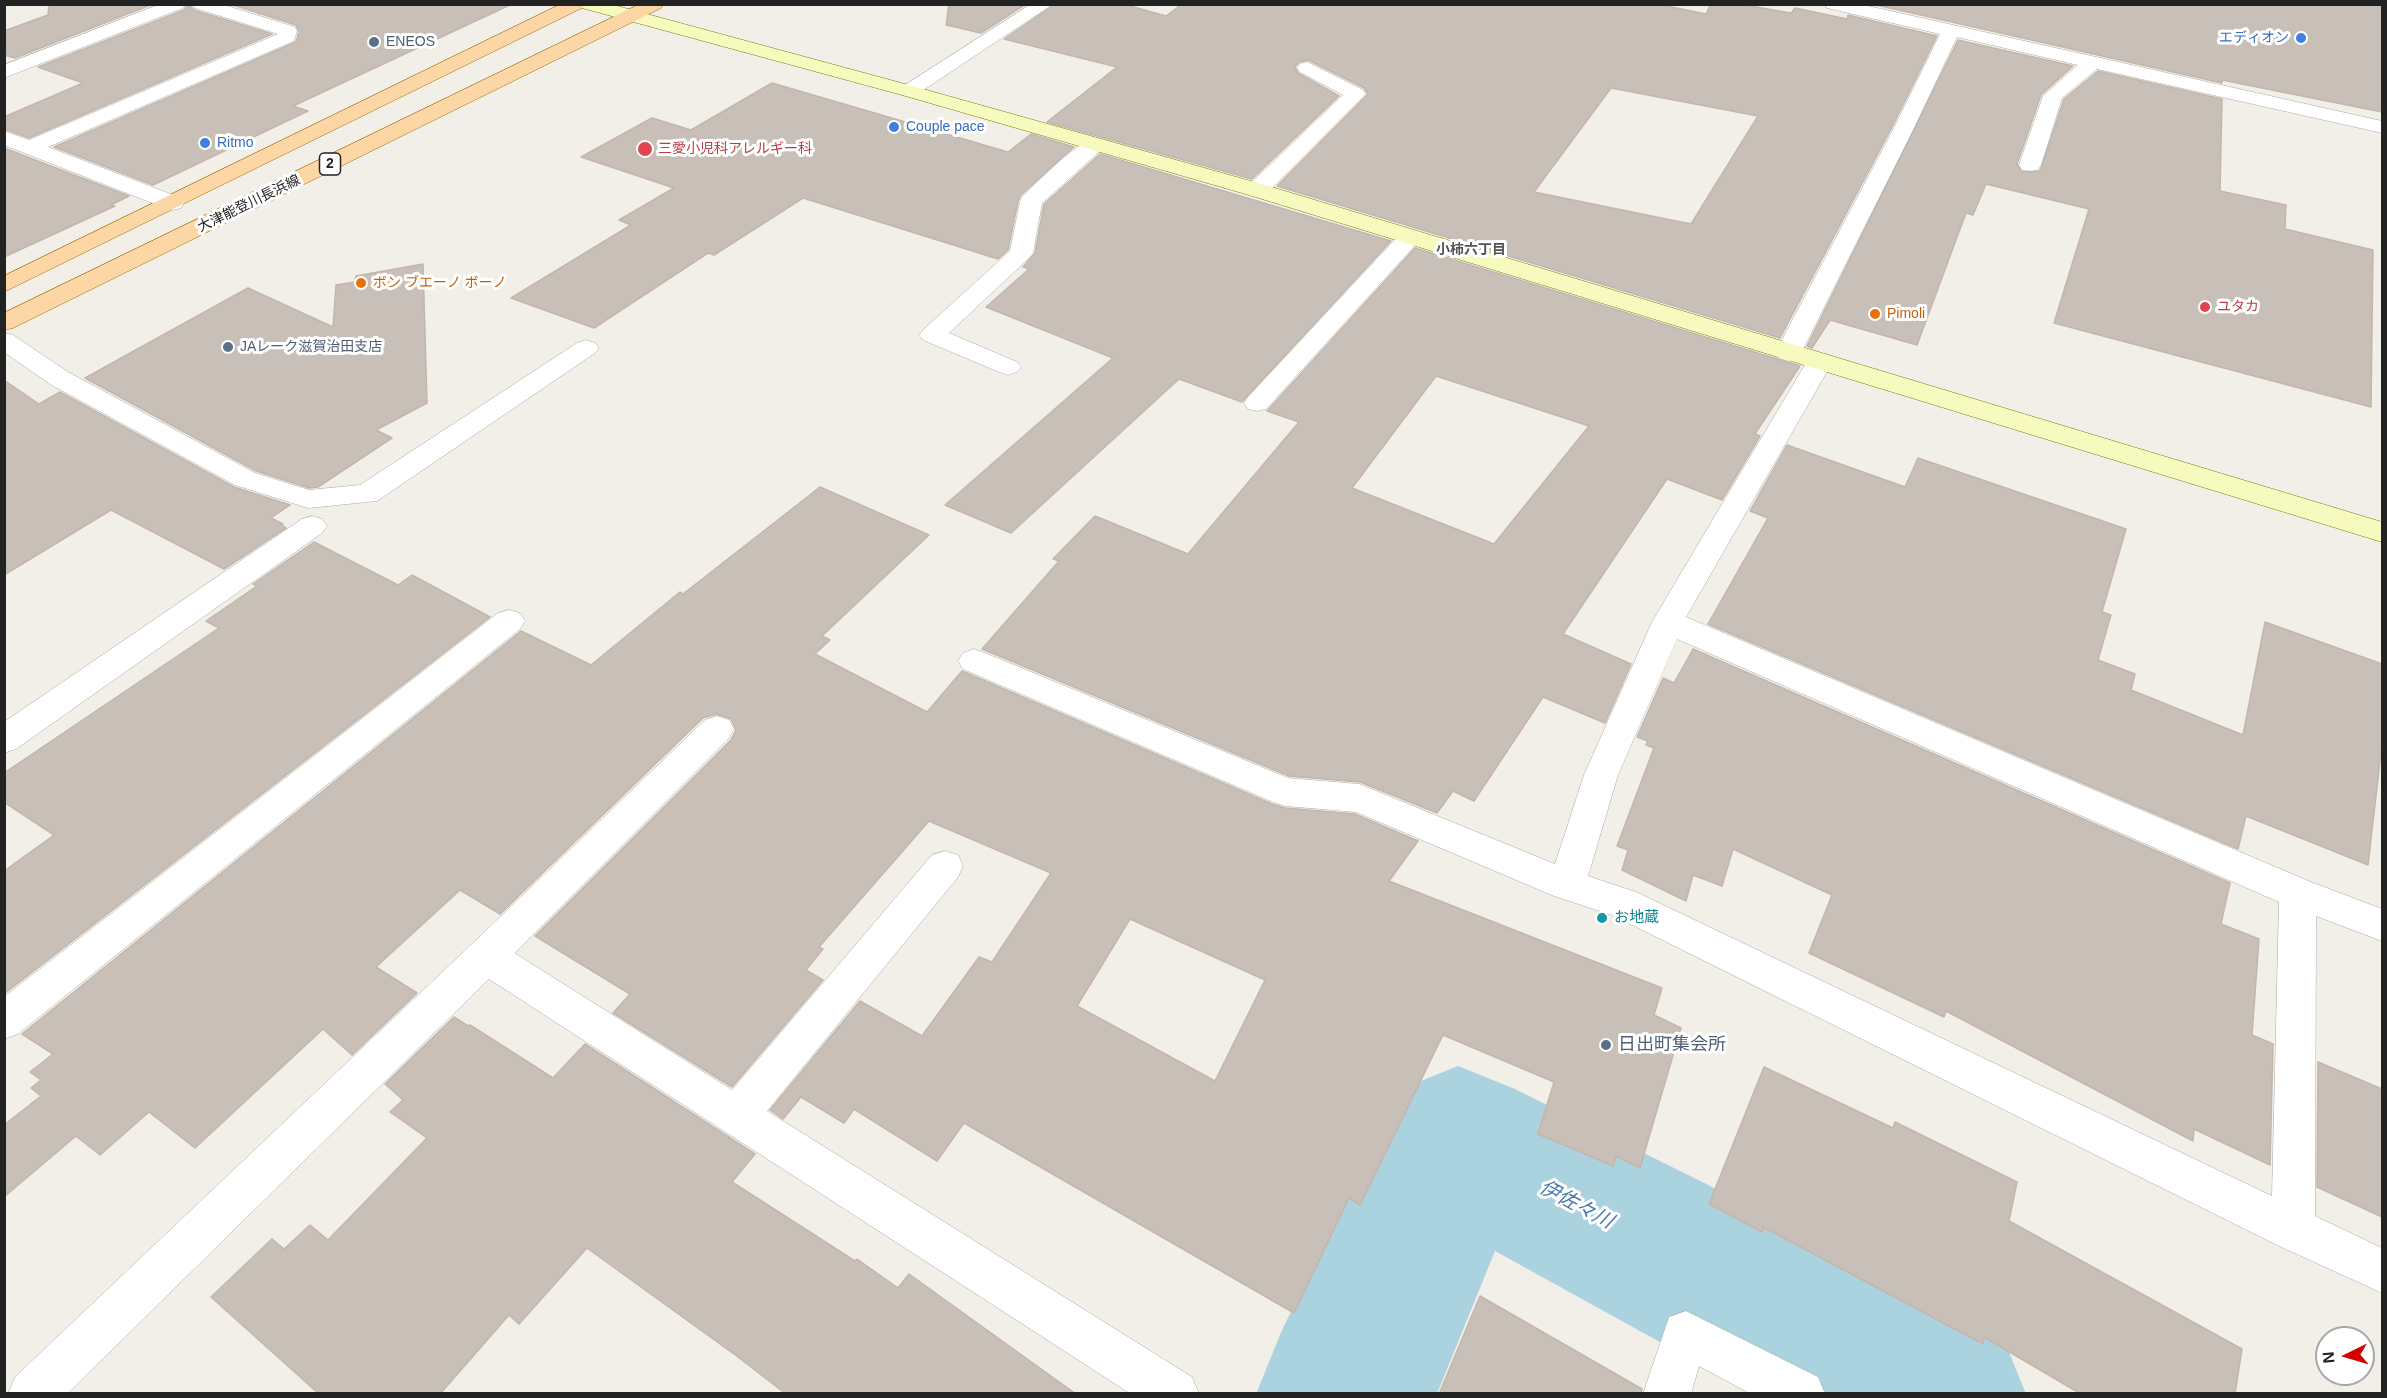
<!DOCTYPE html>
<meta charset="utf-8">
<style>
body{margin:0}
#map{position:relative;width:2387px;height:1398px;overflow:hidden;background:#f2efe9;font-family:Helvetica,sans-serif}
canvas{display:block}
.frame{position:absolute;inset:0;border:6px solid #222;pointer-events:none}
.north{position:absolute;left:2315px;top:1326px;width:60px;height:60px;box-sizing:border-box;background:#fff;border:2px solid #a7a7a7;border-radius:50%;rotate:265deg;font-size:16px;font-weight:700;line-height:24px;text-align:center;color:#222}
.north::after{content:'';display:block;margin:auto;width:21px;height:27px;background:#d40000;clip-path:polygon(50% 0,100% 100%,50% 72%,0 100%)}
</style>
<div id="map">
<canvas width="2387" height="1398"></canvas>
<div class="frame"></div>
<div class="north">N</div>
</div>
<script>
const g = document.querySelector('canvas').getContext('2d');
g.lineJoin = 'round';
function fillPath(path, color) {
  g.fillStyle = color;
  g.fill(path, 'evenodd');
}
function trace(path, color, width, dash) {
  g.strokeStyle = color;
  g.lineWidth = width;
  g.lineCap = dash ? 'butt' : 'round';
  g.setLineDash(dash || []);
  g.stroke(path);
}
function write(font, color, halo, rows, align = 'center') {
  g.font = font + ' Helvetica,"Noto Sans JP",sans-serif';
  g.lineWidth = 6;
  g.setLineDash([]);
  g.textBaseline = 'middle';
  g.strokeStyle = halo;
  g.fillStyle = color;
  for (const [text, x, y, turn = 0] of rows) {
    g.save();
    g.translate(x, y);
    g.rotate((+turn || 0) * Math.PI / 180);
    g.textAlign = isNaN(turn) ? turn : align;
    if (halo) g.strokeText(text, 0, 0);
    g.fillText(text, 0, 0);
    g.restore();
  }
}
fillPath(new Path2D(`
 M1458,1066L1515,1089L2000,1330L2026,1394H1754L1495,1251L1437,1394H1256L1282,1330L1401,1089Z`), '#aad3df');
const building = new Path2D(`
 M49,4H153L15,58L4,55V31L48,15Z
 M188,4L194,10L272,34L29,138L4,129V117L83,83L38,67L184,10Z
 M230,4H512L293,106L308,111L153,185L54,147L296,42L299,32L296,25Z
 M949,4H1026L981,33L946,25Z
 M1055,4H1123L1166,16L1182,4H1657L1706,14L1711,4H1739L1791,13L1795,8L1847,19L1848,15L1937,36L1891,129L1780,338L1277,186L1368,94L1364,88L1308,60L1299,62L1295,67L1298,73L1339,96L1252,179L1047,122L1117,67L1004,39ZM1611,88L1758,116L1691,224L1534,192Z
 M1872,4H2382V112L2222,80V83Z
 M1958,40L2073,66L2041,95L2017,164L2022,172L2040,171L2064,99L2098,71L2222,99L2220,191L2286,205L2285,229L2373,250L2371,407L2054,323L2089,209L1986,184L1973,215L1966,213L1917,345L1830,320L1812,348L1807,346Z
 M772,83L1008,152L1031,134L1074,147L1021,195L1018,201L1008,250L998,259L803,198L714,255L708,253L594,328L511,298L631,225L619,220L674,188L581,157L652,118L691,130Z
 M4,148L129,196L111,205L115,206L4,257Z
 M1100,154L1391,241L1242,402L1179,379L1011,533L945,505L1113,358L986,307L1029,269L1023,267L1035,253L1044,204Z
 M1415,248L1800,366L1755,434L1760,436L1722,500L1667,479L1563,634L1631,664L1605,723L1543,697L1474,801L1453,791L1437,813L1360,782L1289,776L982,649L1059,561L1053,559L1095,516L1188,554L1299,422L1267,411ZM1436,376L1589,426L1494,544L1352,488Z
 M423,264L427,403L376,430L392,438L318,487L309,488L256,471L85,378L248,288L333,327L336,285L355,282L356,276Z
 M4,380L39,404L60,392L234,487L290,505L271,518L283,524L281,525L286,528L224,569L111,510L4,575Z
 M1787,445L1905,487L1918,458L2126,529L2102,612L2111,615L2098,660L2135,674L2131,690L2243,735L2265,622L2382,664V744L2368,865L2246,816L2238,849L1708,624L1768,518L1750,511Z
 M820,487L929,535L822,636L830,640L815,654L927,712L962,671L1272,804L1285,808L1355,814L1418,841L1389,881L1662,988L1654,1015L1681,1028L1640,1168L1616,1156L1613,1166L1538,1134L1554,1082L1443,1035L1360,1205L1349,1198L1294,1313L964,1123L937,1161L854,1109L844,1123L801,1097L783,1119L770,1110L860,1001L922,1036L979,957L992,962L1051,873L929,821L819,947L823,949L806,970L823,980L732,1087L613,1013L630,994L535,936L731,740L736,730L731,719L716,714L703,718L500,914L460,890L376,967L417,993L352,1055L323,1029L195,1148L149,1112L100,1155L76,1136L4,1197V1125L41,1096L31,1088L41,1080L30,1072L53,1054L22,1034L521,631L591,665L680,592L683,594ZM1130,919L1265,980L1215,1081L1077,1006Z
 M314,542L398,585L412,575L490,617L4,994V871L54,835L4,802V773L219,628L206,621L257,586L253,584Z
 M1693,649L2230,883L2221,924L2259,939L2252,1035L2273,1044L2270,1165L2194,1129L2193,1141L1946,1011L1944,1017L1809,953L1832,895L1733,849L1722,886L1693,875L1686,901L1622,870L1628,850L1617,846L1654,748L1646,745L1648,741L1637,737L1663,678L1674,683Z
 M454,1017L468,1026L470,1025L553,1078L585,1044L755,1154L732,1182L855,1261L857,1259L898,1288L909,1274L1076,1394H786L738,1357L587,1248L519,1324L509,1315L440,1394H319L211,1297L272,1239L284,1249L310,1225L328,1240L427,1138L390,1112L403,1100L385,1084Z
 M2318,1062L2382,1089V1217L2317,1187Z
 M1764,1067L1893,1128L1895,1122L2017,1182L2009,1221L2242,1349L2235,1394H2081L1984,1337L1983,1344L1763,1227L1762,1232L1709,1204Z
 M1480,1296L1642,1389L1641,1394H1439Z`);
fillPath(building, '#c7bfb8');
trace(building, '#c4b6ab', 1.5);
const lane = new Path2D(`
 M4,333L13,335L68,372L255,473L309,490L360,485L577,343L586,340L595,343L599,348L595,353L377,501L308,508L235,485L50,384L4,352Z
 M1819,355L1828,358L1832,363L1686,617L2311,882L2382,909V941L2316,916L2315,1216L2382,1248V1293L2277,1245L1612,915L1554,896L1356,812L1285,806L1273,802L963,669L958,661L963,653L974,649L985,653L1288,778L1359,784L1555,864L1584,775L1652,622L1806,363L1810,358ZM1677,639L2279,902L2272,1196L1636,892L1588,876L1618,775Z
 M312,516L322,519L327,526L322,533L16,749L4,753V722L302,519Z
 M509,610L520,613L525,621L520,629L18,1034L4,1039V997L498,613Z
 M945,851L958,855L963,866L958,877L767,1111L1192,1377L1199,1394H1131L472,968L467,956L472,944L486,939L500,944L732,1090L932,855Z`);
const street = new Path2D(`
 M160,4H186L183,8L4,78V65Z
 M192,4H221L295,27L297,31L294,41L48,147L181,198L184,203L181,208L173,210L165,208L4,145V131L29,140L278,34L195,8Z
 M1031,4H1053L916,95H902L899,91L902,87Z
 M1824,4H1859L2382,121V133L2097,69L2062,98L2041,165L2038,170L2030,171L2022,170L2019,165L2043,96L2078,65L1957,37L1913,130L1801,353L1797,358L1788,361L1779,358L1775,353L1893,130L1940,34L1827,8Z
 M1307,62L1363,90L1366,94L1265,195L1257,197L1249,195L1246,190L1249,185L1343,95L1300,72L1297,68L1300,64Z
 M1097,138L1104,140L1108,144L1042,203L1033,253L1029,258L949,333L1017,362L1021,367L1017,372L1008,375L999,372L923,340L919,335L923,330L1010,251L1020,201L1023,196C1042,179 1072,144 1097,138Z
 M1410,230L1418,232L1422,237L1418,242L1266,409L1257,411L1248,409L1244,403L1248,397L1402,232Z
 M717,716L729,720L734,729L729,738L500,968L67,1394H8L15,1377L472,944L705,720Z
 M1686,1311L1818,1377L1825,1394H1751L1699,1366L1691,1394H1643L1669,1317Z`);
const secondary = new Path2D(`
 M579,4H610L916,87L1265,185L2382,522V542L1249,195L902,95L582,8Z`);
const primary = new Path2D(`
 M561,4H585L582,8L4,292V276Z
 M640,4H664L661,8L13,328L4,330V313Z`);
trace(lane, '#a9a9a9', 1);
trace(street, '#a9a9a9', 1);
trace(secondary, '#707d05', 1);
trace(primary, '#a06b00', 1);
fillPath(lane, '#fff');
fillPath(street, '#fff');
fillPath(secondary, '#f7fabf');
fillPath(primary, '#fcd6a4');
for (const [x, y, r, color] of [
 [2301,38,6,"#3f7fe0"],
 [374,42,6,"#5c6f8a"],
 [894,127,6,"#3f7fe0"],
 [205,143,6,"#3f7fe0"],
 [645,149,8,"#e0444e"],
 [361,283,6,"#e8710a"],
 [2205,307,6,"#e0444e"],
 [1875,314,6,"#e8710a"],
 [228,347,6,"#5c6f8a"],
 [1602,918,6,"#0f9aa8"],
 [1606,1045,6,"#5c6f8a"]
]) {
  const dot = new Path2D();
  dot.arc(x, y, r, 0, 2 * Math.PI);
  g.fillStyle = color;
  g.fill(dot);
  trace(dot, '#fff', 2);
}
write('14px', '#366cbe', '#fff', [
 ["エディオン",2289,38,"right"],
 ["Couple pace",906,127],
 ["Ritmo",217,143]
], 'left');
write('14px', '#4e5e75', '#fff', [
 ["ENEOS",386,42],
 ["JAレーク滋賀治田支店",240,347]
], 'left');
write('14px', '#be3a42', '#fff', [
 ["三愛小児科アレルギー科",658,149],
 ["ユタカ",2217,307]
], 'left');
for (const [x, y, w] of [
 [330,164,21]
]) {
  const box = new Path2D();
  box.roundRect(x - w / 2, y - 11, w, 22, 4.5);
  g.fillStyle = '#fff';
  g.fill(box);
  trace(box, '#222', 1.5);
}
write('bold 14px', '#222', null, [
 ["2",330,164]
]);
write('14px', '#222', '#fff', [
 ["大津能登川長浜線",249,204,-26]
]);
write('bold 14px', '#555', '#fff', [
 ["小柿六丁目",1471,250]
]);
write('14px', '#c56008', '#fff', [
 ["ボン ブエーノ ボーノ",373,283],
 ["Pimoli",1887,314]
], 'left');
write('15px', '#0d838f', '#fff', [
 ["お地蔵",1614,918]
], 'left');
write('18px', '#4e5e75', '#fff', [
 ["日出町集会所",1618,1045]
], 'left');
write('italic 20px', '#4a7aab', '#fff', [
 ["伊佐々川",1576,1205,28]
]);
</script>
